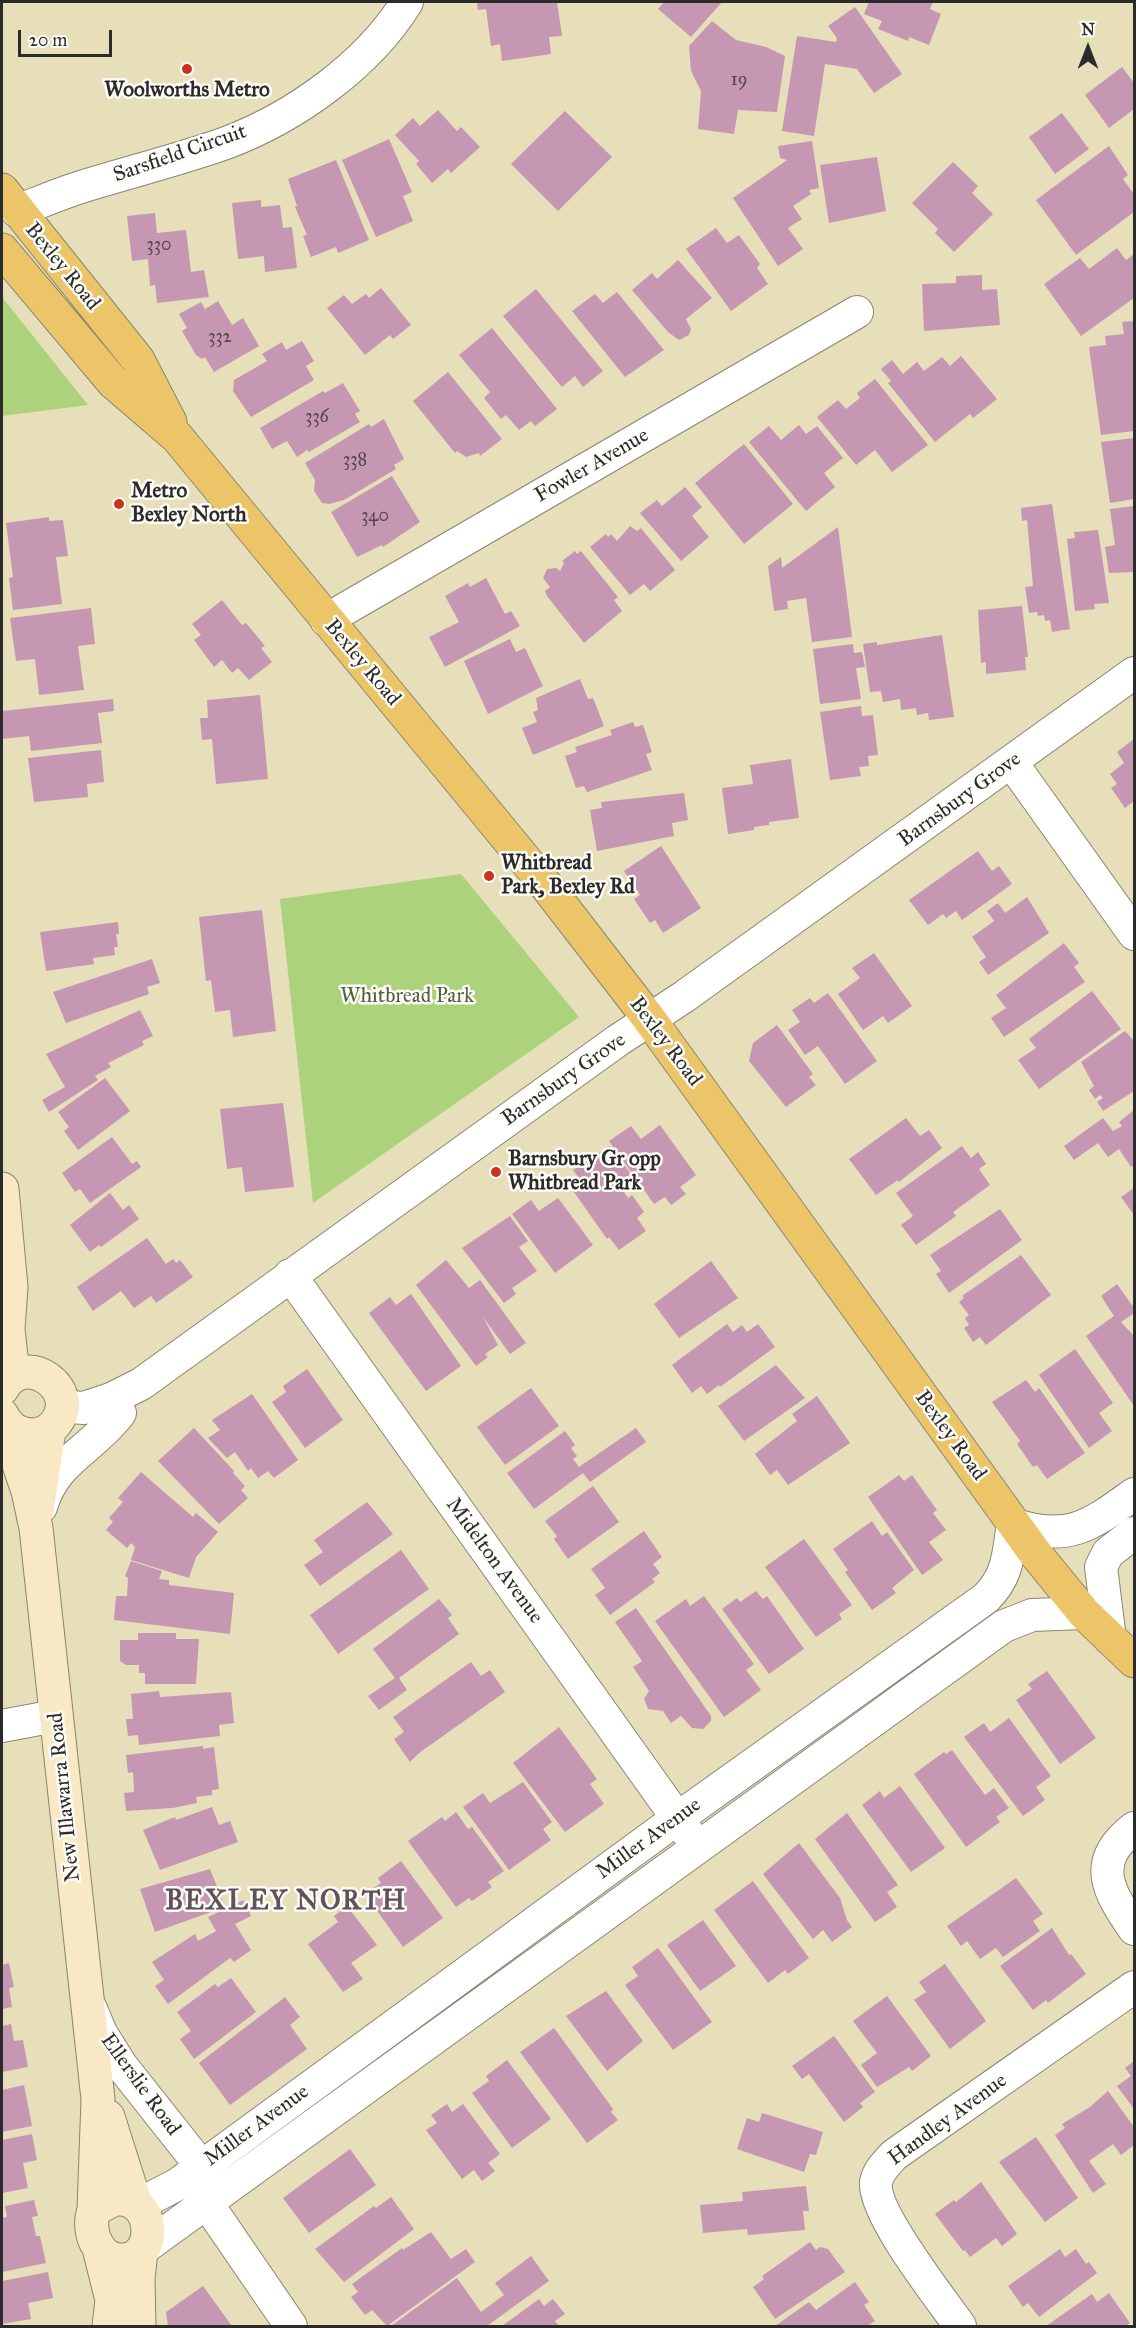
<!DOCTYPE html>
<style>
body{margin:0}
#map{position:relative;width:1136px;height:2328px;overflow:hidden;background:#e6dfba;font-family:"IM FELL Great Primer",serif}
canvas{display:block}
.frame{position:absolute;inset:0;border:3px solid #2b2b2b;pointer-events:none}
.north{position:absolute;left:1058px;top:18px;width:60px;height:60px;-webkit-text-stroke:4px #fdfcf7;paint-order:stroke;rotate:0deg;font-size:16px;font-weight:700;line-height:24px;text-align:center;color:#2b2b2b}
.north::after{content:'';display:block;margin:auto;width:21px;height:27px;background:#2b2b2b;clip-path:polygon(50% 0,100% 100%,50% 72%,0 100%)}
.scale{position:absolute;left:18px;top:30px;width:94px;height:27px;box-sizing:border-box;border:3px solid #2b2b2b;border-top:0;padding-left:8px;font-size:18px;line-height:21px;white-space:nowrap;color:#2b2b2b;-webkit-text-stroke:4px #fdfcf7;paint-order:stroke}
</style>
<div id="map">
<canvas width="1136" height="2328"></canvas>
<div class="frame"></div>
<div class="north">N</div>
<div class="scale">20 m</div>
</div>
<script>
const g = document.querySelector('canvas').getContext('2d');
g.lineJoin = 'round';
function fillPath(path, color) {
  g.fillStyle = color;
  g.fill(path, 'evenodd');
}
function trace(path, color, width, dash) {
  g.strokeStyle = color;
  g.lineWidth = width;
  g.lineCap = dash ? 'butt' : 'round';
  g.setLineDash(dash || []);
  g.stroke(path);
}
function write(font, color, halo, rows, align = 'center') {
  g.font = font + ' "IM FELL Great Primer",serif';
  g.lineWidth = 5;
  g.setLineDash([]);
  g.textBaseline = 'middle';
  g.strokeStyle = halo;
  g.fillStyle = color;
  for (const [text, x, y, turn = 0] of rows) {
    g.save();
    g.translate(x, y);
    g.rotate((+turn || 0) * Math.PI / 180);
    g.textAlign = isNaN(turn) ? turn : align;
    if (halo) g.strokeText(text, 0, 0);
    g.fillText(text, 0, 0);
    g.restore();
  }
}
fillPath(new Path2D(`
 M2,297L88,405L2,416Z
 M461,874L579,1017L313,1203L280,899Z`), '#acd27c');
fillPath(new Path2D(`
 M477,2H557L562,36L549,37L551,54L502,61L500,44L491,46L486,9L478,10Z
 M664,2H722L691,37L658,9Z
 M869,2H933L930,9L941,14L929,45L909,37L908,41L878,29L882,21L864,14Z
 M855,7L902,74L874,93L857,69L825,64L814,136L782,131L797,36L836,42L837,38L828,26Z
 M712,21L736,40L766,47L785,56L777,112L738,110L734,134L698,129L701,91L691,71L689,46Z
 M1122,67L1134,83V109L1109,128L1085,95Z
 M438,110L457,131L461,127L480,147L451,173L448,169L432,183L416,164L419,161L395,135L413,118L420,126Z
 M565,111L612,157L558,211L511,164Z
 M1062,113L1089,149L1055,174L1029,137Z
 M389,139L412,192L403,196L413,221L376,237L342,160Z
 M812,141L819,188L809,190L811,194L793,206L802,219L788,228L803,249L778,266L733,198L787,160L780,158L778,146Z
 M1109,146L1128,175L1123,179L1134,194V212L1076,255L1036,200Z
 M877,157L886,211L829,223L820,165Z
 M336,160L369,240L338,253L336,247L311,257L303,236L307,235L295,207L297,206L288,179Z
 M953,162L978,186L972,193L993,214L954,252L935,233L938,229L912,203Z
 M261,200V207L280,205L283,228L292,227L297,268L265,272L264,256L238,259L232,203Z
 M155,213L157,233L186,230L191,272L204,270L209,297L157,303L155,285L150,286L148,259L132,261L127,216Z
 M716,228L727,243L739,235L760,264L757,268L768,284L731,311L686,249Z
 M1117,248L1126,260L1134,254V298L1081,336L1044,284L1080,258L1089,269Z
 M678,260L712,298L686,319L691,329L689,335L679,340L668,332L632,290L652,273L657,279Z
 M982,275V290L997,289L1000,325L924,331L922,284L956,283V276Z
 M381,288L411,325L393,339L390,335L365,355L327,308L344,295L352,304L366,294L369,298Z
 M536,289L603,371L583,387L575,376L562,387L503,316Z
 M617,292L664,350L625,377L572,311L595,294L603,303Z
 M218,301L232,325L243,318L259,346L214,372L205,357L202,359L196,355L182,331L187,328L179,314L201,302L205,309Z
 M1134,321V431L1101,435L1089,347L1106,345L1105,336L1124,334L1122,322Z
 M492,328L557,409L535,426L531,421L519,430L506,415L501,419L484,398L490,392L459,355Z
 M302,341L314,361L306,366L314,380L251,417L233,391L234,380L267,361L262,354L282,342L286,350Z
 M961,356L997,399L973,418L970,414L935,442L888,383L891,381L881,369L892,360L903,374L917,362L924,371L942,357L950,366Z
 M448,372L502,439L480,456L479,453L466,457L457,451L455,453L413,401Z
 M875,379L928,445L892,472L875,450L856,465L817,417L838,400L846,409L860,398L857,393Z
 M343,383L360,411L355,414L360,422L309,452L307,450L297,457L287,441L272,449L260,428L323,391L325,393Z
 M384,419L404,459L394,465L396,469L344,500L329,504L322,503L314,491L315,480L305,463L369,424L371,427Z
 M799,425L806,434L817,426L843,458L824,473L835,487L806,511L749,442L769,426L781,440Z
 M1134,438V499L1110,503L1101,442Z
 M744,444L793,504L744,544L695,483Z
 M392,476L420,522L383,547L382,545L357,557L331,512Z
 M685,487L702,507L692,516L709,537L681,561L640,513L657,500L662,506Z
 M1052,504L1070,629L1052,632L1050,620L1045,621L1044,615L1038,616L1037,612L1029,613L1025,587L1033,586L1027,520L1022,521L1021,508Z
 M1134,506V572L1109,573L1105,547L1115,545L1110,509Z
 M49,517V521L63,520L68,556L56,557L62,604L13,610L9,578L13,577L6,523Z
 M630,526L637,531L641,528L675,570L650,591L644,584L630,595L590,547L606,534L608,537L611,534L617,541Z
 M838,527L852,637L812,642L806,598L787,601L788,609L774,611L768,566L781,557L782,568Z
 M1098,530L1109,603L1094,604L1095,609L1075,611L1067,539L1075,538L1074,532Z
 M575,551L577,554L581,551L618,597L614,600L622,611L584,643L547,596L545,591L550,587L543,578L547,569L556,568L560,571L564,563L562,561Z
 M486,578L505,614L511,611L520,626L445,667L429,637L459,622L445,596L468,583L470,587Z
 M222,600L242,625L246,623L265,646L261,648L272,662L249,680L238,668L232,673L222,660L214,667L194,640L201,635L192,624Z
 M1022,606L1028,657H1025L1026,670L986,674V662L981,663L978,610Z
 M91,608L95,644L78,646L84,690L39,695L35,659L16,661L10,618Z
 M942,635L954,717L929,720L928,713L917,715L916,708L901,710L900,699L883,702L881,691L870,692L863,644L877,642V645Z
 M510,639L516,652L525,648L543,686L488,714L464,661Z
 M853,644L854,653L862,652L865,667L856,668L861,699L820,704L813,649Z
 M580,679L588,699L593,698L604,726L533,755L522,728L537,722L533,712L538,710L536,698Z
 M260,695L268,779L216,784L212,739L202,740L200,718H208L207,700Z
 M113,699L114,711L98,713L102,743L31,751L29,736L2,739V711Z
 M861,706L862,716L873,715L878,755L868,756L869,766L859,767L861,776L830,780L820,712Z
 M633,722L635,727L643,725L652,752L646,754L652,770L587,792L584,786L576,788L565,756L577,752L575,747L612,735L610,730Z
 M1134,739V801L1125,808L1111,788L1117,784L1110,774L1124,763L1117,752Z
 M101,750L104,782L87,784L88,797L34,802L28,758Z
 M791,759L799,818L769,822V825L754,827V830L728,834L722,788L753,784L750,765Z
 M684,793L688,820L672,823L674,836L597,851L590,810L602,808L601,802Z
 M661,846L701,908L663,933L655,920L650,923L634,899L640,895L624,871Z
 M978,851L992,871L999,866L1012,884L962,920L956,911L946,918L943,914L928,925L909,900Z
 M1027,897L1049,933L988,975L979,962L986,957L972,937L994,921L987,911L998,903L1005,913Z
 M262,910L276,1031L233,1037L230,1010L215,1012L211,980L206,981L199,917Z
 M118,922L119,934H116L118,947H114L115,955L93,958L94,964L46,971L40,932Z
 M1064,943L1079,963L1074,967L1085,982L1004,1037L991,1018L1006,1008L996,995Z
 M874,953L912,1006L888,1023L883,1016L863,1030L838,994L860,978L852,968Z
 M152,959L160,983L147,987L149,994L66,1023L53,992Z
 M1092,991L1121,1029L1039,1089L1018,1060L1036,1048L1029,1039Z
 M828,993L877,1061L845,1084L818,1046L805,1055L788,1030L800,1022L792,1010L810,998L814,1003Z
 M140,1010L153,1036L142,1041L144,1045L108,1063L111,1067L95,1076L98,1080L49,1112L42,1100L65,1087L46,1054Z
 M777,1025L813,1074L809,1077L816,1085L786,1107L749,1061L753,1043Z
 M1125,1031L1134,1041V1091L1103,1111L1097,1102L1103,1098L1100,1095L1095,1099L1089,1090L1094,1086L1081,1062Z
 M105,1078L130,1111L78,1150L64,1131L69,1127L58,1112Z
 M283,1103L294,1187L245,1192L242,1167L227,1169L220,1109Z
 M1134,1110V1165L1131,1167L1119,1149L1108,1157L1098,1143L1074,1160L1064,1146L1103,1118L1113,1131L1122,1126L1119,1122Z
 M906,1118L920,1136L929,1130L942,1148L899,1182L898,1180L876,1195L849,1159Z
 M660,1125L696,1175L680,1187L686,1194L671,1205L665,1197L654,1204L609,1141L631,1126L641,1139Z
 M112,1137L132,1164L137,1161L141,1167L90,1203L80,1189L75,1192L62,1173Z
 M610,1146L633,1177L620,1186L628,1198L632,1195L644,1212L637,1218L646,1231L619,1250L609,1237L607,1239L569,1185L579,1178L573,1170Z
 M962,1146L971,1158L978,1152L986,1164L979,1169L990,1185L953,1212L956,1216L916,1245L901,1225L913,1216L896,1193Z
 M1134,1188V1215L1121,1197Z
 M110,1193L123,1210L129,1205L139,1219L101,1247L99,1245L90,1252L70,1225Z
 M558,1198L593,1245L555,1273L512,1214L531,1200L539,1211Z
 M1000,1209L1022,1240L949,1293L936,1274L941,1271L930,1255Z
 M510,1216L528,1241L519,1247L537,1271L512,1288L516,1294L504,1303L462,1248Z
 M147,1238L166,1264L173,1259L176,1263L180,1260L193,1277L156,1303L151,1296L134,1308L121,1291L93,1311L77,1287Z
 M1021,1255L1051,1295L986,1345L980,1337L973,1342L964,1328L969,1325L965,1318L969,1315L959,1302L964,1298L962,1296Z
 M446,1260L469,1288L480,1280L526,1343L510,1354L483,1317L498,1345L485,1354L488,1357L476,1366L416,1285Z
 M711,1261L738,1298L679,1338L654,1304Z
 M1117,1284L1134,1308V1313L1121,1322L1134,1336V1406L1086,1336L1114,1316L1101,1296Z
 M411,1294L461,1366L426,1391L369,1313L390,1297L396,1305Z
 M727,1324L733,1332L742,1325L747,1332L758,1324L775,1347L720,1387L719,1385L707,1394L701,1386L692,1393L672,1365Z
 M1075,1349L1113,1403L1099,1413L1112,1431L1089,1448L1039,1375Z
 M776,1365L805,1398L744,1441L718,1406Z
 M307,1369L343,1420L305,1448L272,1402L286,1392L283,1386Z
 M1026,1380L1035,1392L1039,1388L1085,1453L1047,1479L1037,1465L1033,1467L1017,1444L1020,1441L992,1402Z
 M531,1388L559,1426L505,1465L477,1427Z
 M252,1394L298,1460L274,1478L268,1471L258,1478L251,1468L248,1471L235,1452L227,1458L208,1438L220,1430L212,1420Z
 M817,1396L850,1443L788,1485L777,1470L770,1475L755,1454L797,1421L792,1414Z
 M194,1428L234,1471L233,1473L245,1486L241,1490L248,1498L219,1524L158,1461Z
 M636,1428L646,1442L590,1482L583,1473L534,1509L507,1473L565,1431L575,1445L571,1448L577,1456L573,1459L579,1467Z
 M141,1472L193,1517L196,1513L218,1532L196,1557L189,1578L131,1560L135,1547L131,1543L127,1548L106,1530L113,1522L109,1518L123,1502L118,1498Z
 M899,1475L904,1481L912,1475L937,1510L933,1513L946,1530L929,1542L943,1560L922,1575L868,1497Z
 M593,1486L619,1522L568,1559L554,1539L557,1536L545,1521Z
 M367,1502L393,1534L320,1586L304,1565L323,1552L314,1540Z
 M872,1521L882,1536L887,1532L914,1570L892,1588L896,1593L872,1610L845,1572L848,1570L833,1549Z
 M644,1531L662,1557L653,1564L660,1573L652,1579L655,1582L610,1615L595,1595L605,1588L591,1569Z
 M804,1539L852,1605L839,1614L842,1619L816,1637L765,1567Z
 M401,1550L429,1589L338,1654L310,1615Z
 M131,1561L162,1571L159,1579L169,1580V1585L234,1593L230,1634L114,1620L116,1596H127L128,1578L125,1576Z
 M756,1591L763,1599L767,1596L804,1649L769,1674L722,1609L737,1598L740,1602Z
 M704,1596L754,1664L746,1670L761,1690L724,1717L655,1621L686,1599L690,1606Z
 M439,1599L452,1615L448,1618L459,1634L399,1678L407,1690L379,1710L368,1696L395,1678L373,1649Z
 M636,1608L711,1716V1721L703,1729L692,1728L681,1716L671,1723L663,1711L648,1709L644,1699L649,1691L633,1667L642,1661L615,1622Z
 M138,1633H176V1639H199L196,1684H145V1673H139V1665H126L120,1661V1640H138Z
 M471,1662L481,1676L490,1670L505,1692L419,1753L410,1762L394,1739L404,1732L393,1717Z
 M1047,1671L1096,1738L1060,1764L1016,1700L1032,1689L1028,1684Z
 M159,1691L160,1697L231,1692L234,1723L219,1725L220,1736L139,1745L138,1735L128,1736L126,1719H133L131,1694Z
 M1009,1718L1051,1776L1036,1787L1045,1800L1023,1816L964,1737L984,1723L990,1732Z
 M559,1727L597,1779L590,1784L604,1804L565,1832L513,1763Z
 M203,1746V1749L214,1747L219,1789L212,1790V1795L196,1797L197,1803L173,1808L126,1811L124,1793L134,1792L133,1772L128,1773L126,1755Z
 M952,1750L985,1795L994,1788L1009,1808L996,1817L1000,1822L966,1847L914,1774L944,1752L946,1754Z
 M523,1782L552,1822L543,1829L551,1840L509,1870L463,1807L483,1793L490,1803Z
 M900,1786L945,1848L911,1872L862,1805L880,1791L884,1798Z
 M212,1807L219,1825L230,1821L238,1842L160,1870L143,1830L175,1817L176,1820Z
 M456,1812L468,1829L472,1827L504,1871L488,1882L492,1887L472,1901L469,1898L456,1907L408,1841L442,1817L445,1821Z
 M847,1813L898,1885L887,1892L897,1907L875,1922L815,1839Z
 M799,1843L840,1898L847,1920L852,1927L832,1942L823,1930L813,1939L763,1874Z
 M401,1861L443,1918L403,1947L365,1894L381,1883L378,1878Z
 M210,1869L225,1907L155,1932L140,1889Z
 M1016,1878L1043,1914L1033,1921L1040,1931L1003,1957L996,1948L980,1959L967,1941L961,1946L947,1926Z
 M753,1881L809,1958L788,1974L785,1970L768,1983L714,1910Z
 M244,1900L251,1916L235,1924L251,1950L234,1962L230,1958L168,2004L155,1986L164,1980L152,1962L195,1934L198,1941L216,1931L208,1917Z
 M347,1906L377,1945L351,1963L363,1979L343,1992L308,1944L338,1922L334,1916Z
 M703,1920L736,1966L700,1991L667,1945Z
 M1052,1928L1069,1955L1071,1954L1086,1974L1048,2003L1046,2000L1033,2010L1000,1966Z
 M658,1948L712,2022L673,2050L625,1985L638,1976L632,1967Z
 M9,1963L14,1987L9,1988L12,2007L2,2009V1965Z
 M945,1964L986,2021L950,2049L914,2000L926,1992L919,1982Z
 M231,1978L256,2012L194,2059L180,2039L191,2031L177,2012L215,1984L218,1987Z
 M606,1991L643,2041L607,2071L566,2016Z
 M887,1996L931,2056L912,2071L909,2067L877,2087L861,2065L877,2053L853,2021Z
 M285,1997L300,2017L290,2025L307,2049L230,2105L199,2063Z
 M11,2024L14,2041L23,2040L28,2067L2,2072V2026Z
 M554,2028L613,2109L611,2112L618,2120L587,2143L520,2052Z
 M834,2036L875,2092L860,2103L863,2107L844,2122L809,2074L802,2079L792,2066Z
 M507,2060L551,2119L512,2148L472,2093L489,2081L486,2076Z
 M1134,2061V2109L1117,2086L1131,2076L1125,2068Z
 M24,2085L32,2126L2,2132V2090Z
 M1108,2091L1134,2127V2145L1121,2155L1113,2144L1089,2161L1106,2184L1093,2193L1055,2135L1065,2128L1062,2124L1090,2107Z
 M447,2104L452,2112L463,2104L500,2154L488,2163L495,2171L482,2181L474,2170L462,2179L426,2130L437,2123L431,2115Z
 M762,2113L823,2132L816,2155L810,2154L804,2172L737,2149L747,2118L759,2122Z
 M32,2134L37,2160L23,2163L28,2188L2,2193V2140Z
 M1036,2137L1078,2198L1045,2222L999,2162Z
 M350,2149L376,2185L309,2233L283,2198Z
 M981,2182L1017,2234L1002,2246L996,2238L970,2257L965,2250L963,2251L935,2214L954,2200L956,2202Z
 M806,2186L809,2211H803L805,2230L748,2235L747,2229L703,2233L700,2205L743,2201L742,2192Z
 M391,2197L414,2229L344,2282L315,2249L374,2206L376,2208Z
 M34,2200L38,2216L32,2217L36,2236H40L46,2263L2,2272V2218L7,2217L5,2206Z
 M431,2232L451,2259L466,2249L475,2262L387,2326L372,2310L365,2315L351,2297L358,2292L352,2284L402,2248L403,2250Z
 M810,2242L816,2250L820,2247L828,2249L845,2272L775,2319L753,2287L764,2279L762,2276Z
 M1060,2249L1065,2257L1076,2249L1086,2264L1089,2262L1097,2273L1039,2317L1028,2303L1023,2307L1008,2286Z
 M531,2256L549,2281L487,2326H391L457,2278L481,2312L504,2295L495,2283Z
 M48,2272L53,2298L28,2303L31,2319L2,2324V2281Z
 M855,2282L869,2302L864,2305L875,2321L867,2326H775L809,2302L816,2310Z
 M203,2286L232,2326H168L166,2312Z
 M1109,2293L1130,2323L1125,2326H1046L1092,2294L1097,2302Z
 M539,2299L544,2306L553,2299L565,2314L555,2321L559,2326H502Z`), '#c697b3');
const street = new Path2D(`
 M17,211C38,203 59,194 81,187C129,172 178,160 226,143C295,117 368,65 407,2
 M326,620L857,312
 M1012,763L1134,934
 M290,1275L690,1836
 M62,1401L70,1407L84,1408L111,1399L141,1384L617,1041L685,996L1134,673
 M41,1507C55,1459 91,1451 120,1413
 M1110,1639L1101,1567L1108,1553L1134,1533
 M2,1726L55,1716
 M1134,1828C1090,1862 1108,1891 1134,1929
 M91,2009L101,2033L121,2065L201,2166L206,2202L291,2326
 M138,2205L178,2184L678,1818L986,1598C1009,1575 1008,1554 1013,1524C1068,1543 1091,1525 1134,1494
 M144,2248L1004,1626L1032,1615L1084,1613
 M960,2326C941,2299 872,2212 876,2182C878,2171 887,2163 894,2155L1134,1987`);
const secondary = new Path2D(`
 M2,1189L11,1287L8,1329L12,1366L9,1378
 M2,1389C24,1348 83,1390 55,1424C49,1431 40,1435 31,1435C17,1434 7,1426 2,1415
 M3,1418L28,1491L36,1528L98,2099L94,2210
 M37,1511L49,1430
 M108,2117L135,2202
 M114,2199C158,2195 158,2262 121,2260C111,2260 103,2255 98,2246C91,2236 90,2221 94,2210Z
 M99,2248L112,2300L109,2326
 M139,2326L138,2279L141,2251`);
const primary = new Path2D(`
 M2,190L138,360L170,422
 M2,250L113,382L177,437L541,879L650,1020L1035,1553L1084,1613L1134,1661`);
trace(street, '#888572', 34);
trace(secondary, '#888572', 35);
trace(primary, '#888572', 35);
trace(street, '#fff', 32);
trace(secondary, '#f8e8c3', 33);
trace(primary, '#edc569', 33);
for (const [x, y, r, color] of [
 [187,69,6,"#c8321e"],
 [119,504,6,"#c8321e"],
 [489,876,6,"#c8321e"],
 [496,1172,6,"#c8321e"]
]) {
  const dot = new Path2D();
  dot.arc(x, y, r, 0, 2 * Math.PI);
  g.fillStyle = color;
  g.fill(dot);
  trace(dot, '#fdfcf7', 2);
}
write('18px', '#52464d', null, [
 ["19",739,81],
 ["330",159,246],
 ["332",220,338],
 ["336",317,418],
 ["338",355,461],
 ["340",375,517]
]);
write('bold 21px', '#2b2b2b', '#fdfcf7', [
 ["Woolworths Metro",187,91,"center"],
 ["Metro",131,492],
 ["Bexley North",131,516],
 ["Whitbread",501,864],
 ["Park, Bexley Rd",501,888],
 ["Barnsbury Gr opp",508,1160],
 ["Whitbread Park",508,1184]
], 'left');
write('21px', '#2b2b2b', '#fdfcf7', [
 ["Sarsfield Circuit",180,154,-19],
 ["Bexley Road",62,267,51],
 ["Fowler Avenue",592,466,-30],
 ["Bexley Road",362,663,50],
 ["Barnsbury Grove",960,800,-36],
 ["Bexley Road",665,1042,53],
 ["Barnsbury Grove",564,1080,-35],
 ["Bexley Road",950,1436,54],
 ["Midelton Avenue",494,1561,54],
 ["New Illawarra Road",65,1797,-96],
 ["Miller Avenue",649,1839,-36],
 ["Ellerslie Road",140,2085,54],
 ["Handley Avenue",948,2120,-36],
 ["Miller Avenue",257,2126,-36]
]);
write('21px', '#525d43', '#fdfcf7', [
 ["Whitbread Park",407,997]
]);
g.letterSpacing = '1.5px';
write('bold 27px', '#61515b', '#fdfcf7', [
 ["BEXLEY NORTH",286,1902]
]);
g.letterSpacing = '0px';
</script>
